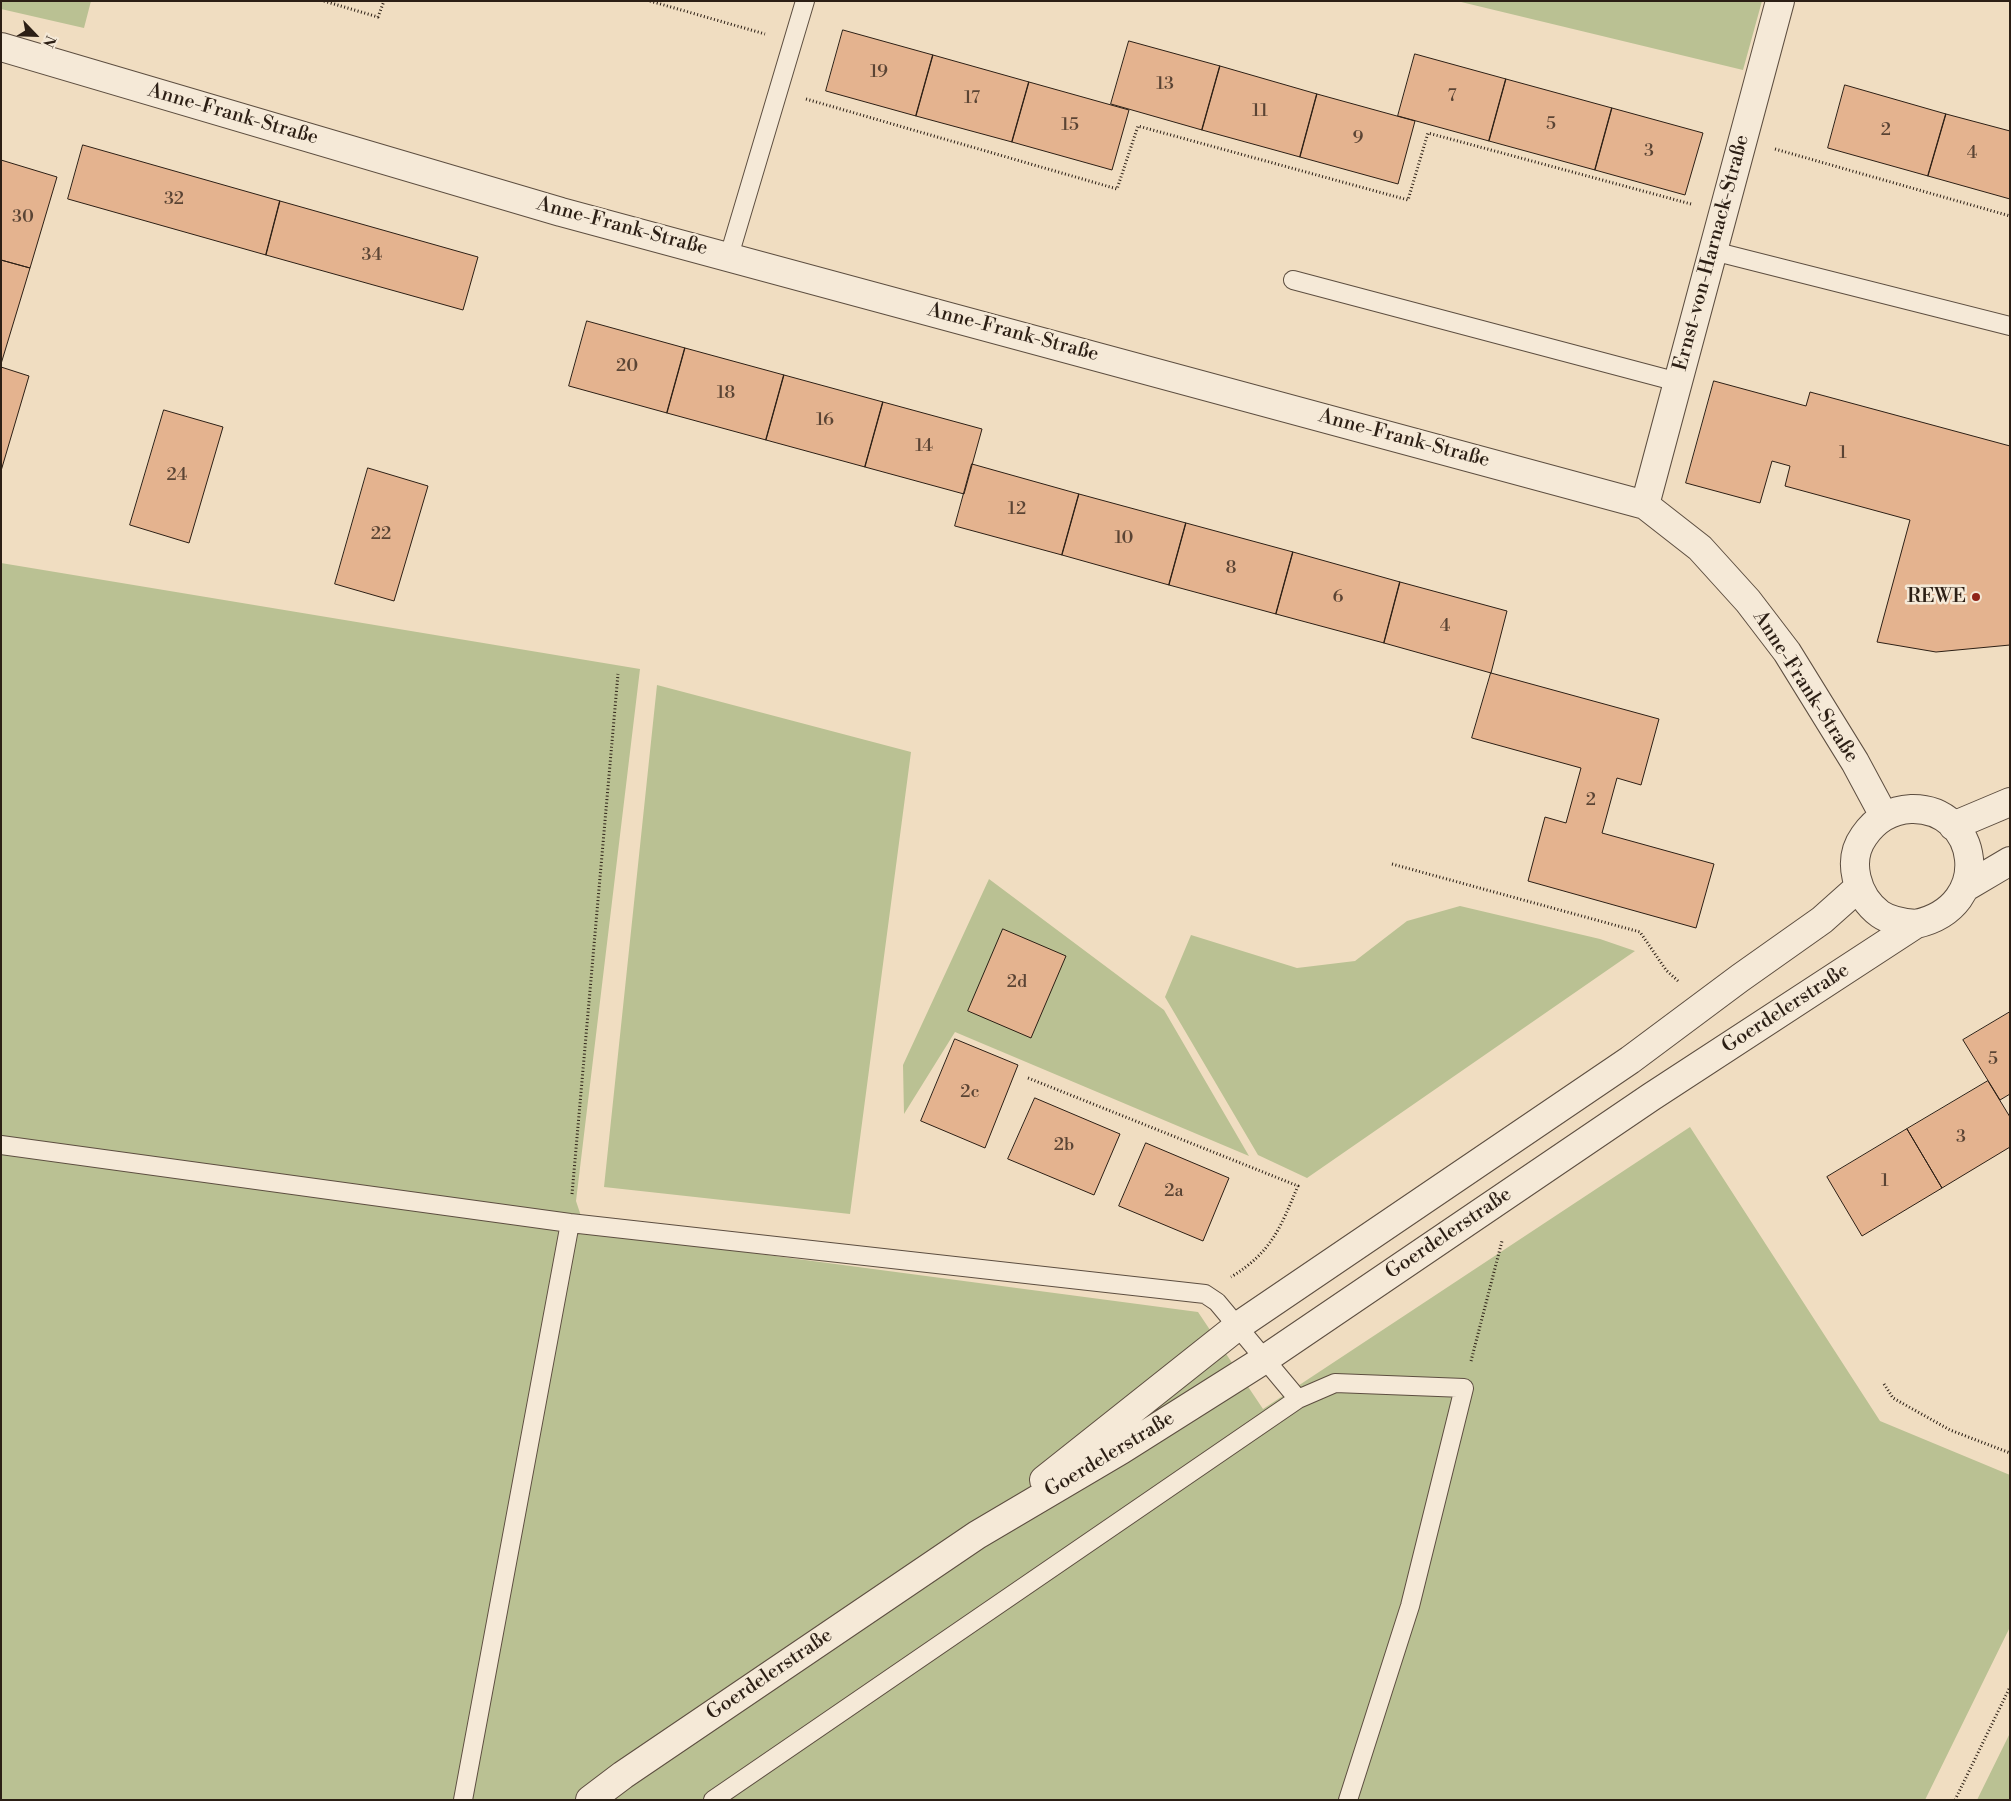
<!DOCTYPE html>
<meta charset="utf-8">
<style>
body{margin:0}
#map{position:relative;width:2011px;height:1801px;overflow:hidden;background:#f0ddc1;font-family:"Libre Bodoni",serif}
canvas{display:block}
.frame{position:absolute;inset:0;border:2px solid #2c1f15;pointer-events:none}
.north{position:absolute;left:10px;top:10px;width:50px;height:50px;-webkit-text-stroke:4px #f5e9d7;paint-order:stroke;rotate:114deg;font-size:14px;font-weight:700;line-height:20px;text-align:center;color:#2c1f15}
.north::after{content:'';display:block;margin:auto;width:18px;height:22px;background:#2c1f15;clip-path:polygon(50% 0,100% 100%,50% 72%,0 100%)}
</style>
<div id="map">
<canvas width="2011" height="1801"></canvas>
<div class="frame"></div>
<div class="north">N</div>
</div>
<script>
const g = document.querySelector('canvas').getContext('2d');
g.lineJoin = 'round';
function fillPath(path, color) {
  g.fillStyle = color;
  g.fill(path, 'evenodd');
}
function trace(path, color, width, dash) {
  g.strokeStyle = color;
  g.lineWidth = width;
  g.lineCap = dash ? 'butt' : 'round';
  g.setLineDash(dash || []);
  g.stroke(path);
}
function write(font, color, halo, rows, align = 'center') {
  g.font = font + ' "Libre Bodoni",serif';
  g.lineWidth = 5;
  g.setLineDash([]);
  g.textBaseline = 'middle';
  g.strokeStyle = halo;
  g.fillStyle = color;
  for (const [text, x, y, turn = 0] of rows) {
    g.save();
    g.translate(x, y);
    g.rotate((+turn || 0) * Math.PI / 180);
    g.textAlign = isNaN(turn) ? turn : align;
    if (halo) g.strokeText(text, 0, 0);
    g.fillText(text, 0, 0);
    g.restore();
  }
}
fillPath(new Path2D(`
 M1,1H91L84,28L1,9Z
 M1457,1H1762L1743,70Z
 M1,563L640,669L576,1201L586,1231L1198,1312L1263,1409L1690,1127L1880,1421L2010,1475V1627L1925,1800H1Z
 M657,685L911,752L850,1214L604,1187Z
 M989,879L1164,1010L1249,1156L955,1032L904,1114L903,1065Z
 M1460,906L1600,939L1635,951L1307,1178L1258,1155L1165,997L1191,935L1297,968L1355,961L1407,921Z
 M2010,1733V1800H1977Z`), '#bac193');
const building = new Path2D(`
 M843,30L933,55L916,116L826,91Z
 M1129,41L1220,66L1202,130L1111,104Z
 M1415,54L1506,79L1489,141L1398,116Z
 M933,55L1029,82L1012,142L916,116Z
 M1220,66L1317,94L1300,157L1202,130Z
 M1506,79L1612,108L1595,170L1489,141Z
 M1029,82L1129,110L1112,170L1012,142Z
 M1845,85L1946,114L1928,176L1828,148Z
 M1317,94L1415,121L1398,184L1300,157Z
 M1612,108L1703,133L1685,195L1595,170Z
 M1946,114L2010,131V199L1928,176Z
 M83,145L280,201L266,255L68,199Z
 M1,160L57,177L30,268L1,260Z
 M280,201L478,257L463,310L266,255Z
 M1,260L30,268L1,364Z
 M587,321L685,348L667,413L569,386Z
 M685,348L784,375L766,440L667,413Z
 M1,367L29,376L1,471Z
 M784,375L883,402L865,467L766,440Z
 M1714,381L1806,406L1810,392L2010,446V645L1936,652L1877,642L1910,520L1785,486L1790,466L1772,461L1760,503L1686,483Z
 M883,402L982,429L964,494L865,467Z
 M164,410L223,427L189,543L130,525Z
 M972,464L1079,494L1062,555L955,526Z
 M368,468L428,486L394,601L335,584Z
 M1079,494L1186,523L1169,585L1062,555Z
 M1186,523L1293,552L1276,614L1169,585Z
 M1293,552L1400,582L1384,643L1276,614Z
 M1400,582L1507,611L1491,673L1384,643Z
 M1491,673L1659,719L1641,785L1617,778L1602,833L1714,864L1696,928L1528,881L1545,817L1566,823L1581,768L1472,738Z
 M1003,929L1066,956L1031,1038L968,1011Z
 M2010,1012V1094L2000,1100L1963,1040Z
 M955,1039L1018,1065L985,1148L921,1121Z
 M1988,1081L2010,1117V1147L1942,1188L1907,1129Z
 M1035,1098L1120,1134L1094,1195L1008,1159Z
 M1907,1129L1942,1188L1862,1236L1827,1177Z
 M1146,1143L1229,1178L1203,1241L1119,1206Z`);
fillPath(building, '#e4b38f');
trace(building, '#2c1f15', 1);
const lane = new Path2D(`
 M1713,251L2010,326
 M729,256L805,1
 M1293,280L1678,382
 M1,1145L570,1223L1205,1294L1217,1302L1298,1399
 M463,1800L570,1223
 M713,1800L1298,1399L1335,1383L1464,1388L1410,1606L1348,1800`);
const street = new Path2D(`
 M1,47L561,212L1645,505L1700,548L1748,601L1787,652L1855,762L1884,816
 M1645,505L1780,1
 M1953,826L2010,802
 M1966,887L2010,861
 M1044,1480L1238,1326L1630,1060L1740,978L1822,920L1859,887
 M590,1800L623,1775L977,1535L1121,1450L1265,1359L1651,1097L1916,924C1996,906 1979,807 1911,809C1891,810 1875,820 1864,836C1846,861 1857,897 1880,914C1890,921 1904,923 1916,924`);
trace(lane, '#5d4e40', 20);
trace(street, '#5d4e40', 30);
trace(new Path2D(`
 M324,1L378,17L384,1
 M650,1L765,34
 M806,99L1117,189L1138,126L1408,200L1428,133L1691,204
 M1775,149L2010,216
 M1392,864L1640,932L1666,970L1678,981
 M1028,1078L1298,1186C1280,1228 1272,1252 1231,1277
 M572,1194L618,674
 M1471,1361L1502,1241
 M1884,1384L1893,1398L1950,1430L2010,1453
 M1955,1800L2010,1687`), '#2c1f15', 3, [1, 2.5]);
trace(lane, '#f5e9d7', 18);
trace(street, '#f5e9d7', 28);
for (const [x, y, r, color] of [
 [1976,597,5,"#8f2418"]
]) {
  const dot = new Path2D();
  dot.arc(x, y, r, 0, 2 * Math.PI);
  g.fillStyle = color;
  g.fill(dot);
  trace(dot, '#f5e9d7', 2);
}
write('18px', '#5a4434', null, [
 ["19",879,73],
 ["13",1165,85],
 ["7",1452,97],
 ["17",972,99],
 ["11",1260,112],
 ["5",1551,125],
 ["15",1070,126],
 ["2",1886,131],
 ["9",1358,139],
 ["3",1649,152],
 ["4",1972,154],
 ["32",174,200],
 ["30",23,218],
 ["34",372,256],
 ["20",627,367],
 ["18",726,394],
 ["16",825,421],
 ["14",924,447],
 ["1",1843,454],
 ["24",177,476],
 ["12",1017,510],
 ["22",381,535],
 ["10",1124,539],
 ["8",1231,569],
 ["6",1338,598],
 ["4",1445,627],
 ["2",1591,801],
 ["2d",1017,983],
 ["5",1993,1060],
 ["2c",970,1093],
 ["3",1961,1138],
 ["2b",1064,1146],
 ["1",1885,1182],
 ["2a",1174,1192]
]);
write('20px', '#2c1f15', '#f5e9d7', [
 ["Anne-Frank-Straße",233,115,16],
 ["Anne-Frank-Straße",622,227,15],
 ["Ernst-von-Harnack-Straße",1712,253,-75],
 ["Anne-Frank-Straße",1013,333,15],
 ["Anne-Frank-Straße",1404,439,15],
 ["Anne-Frank-Straße",1805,687,57],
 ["Goerdelerstraße",1786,1009,-33],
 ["Goerdelerstraße",1449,1234,-34],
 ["Goerdelerstraße",1110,1455,-31],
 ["Goerdelerstraße",770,1675,-34]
]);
write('20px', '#2c1f15', '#f5e9d7', [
 ["REWE",1966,597]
], 'right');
</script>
